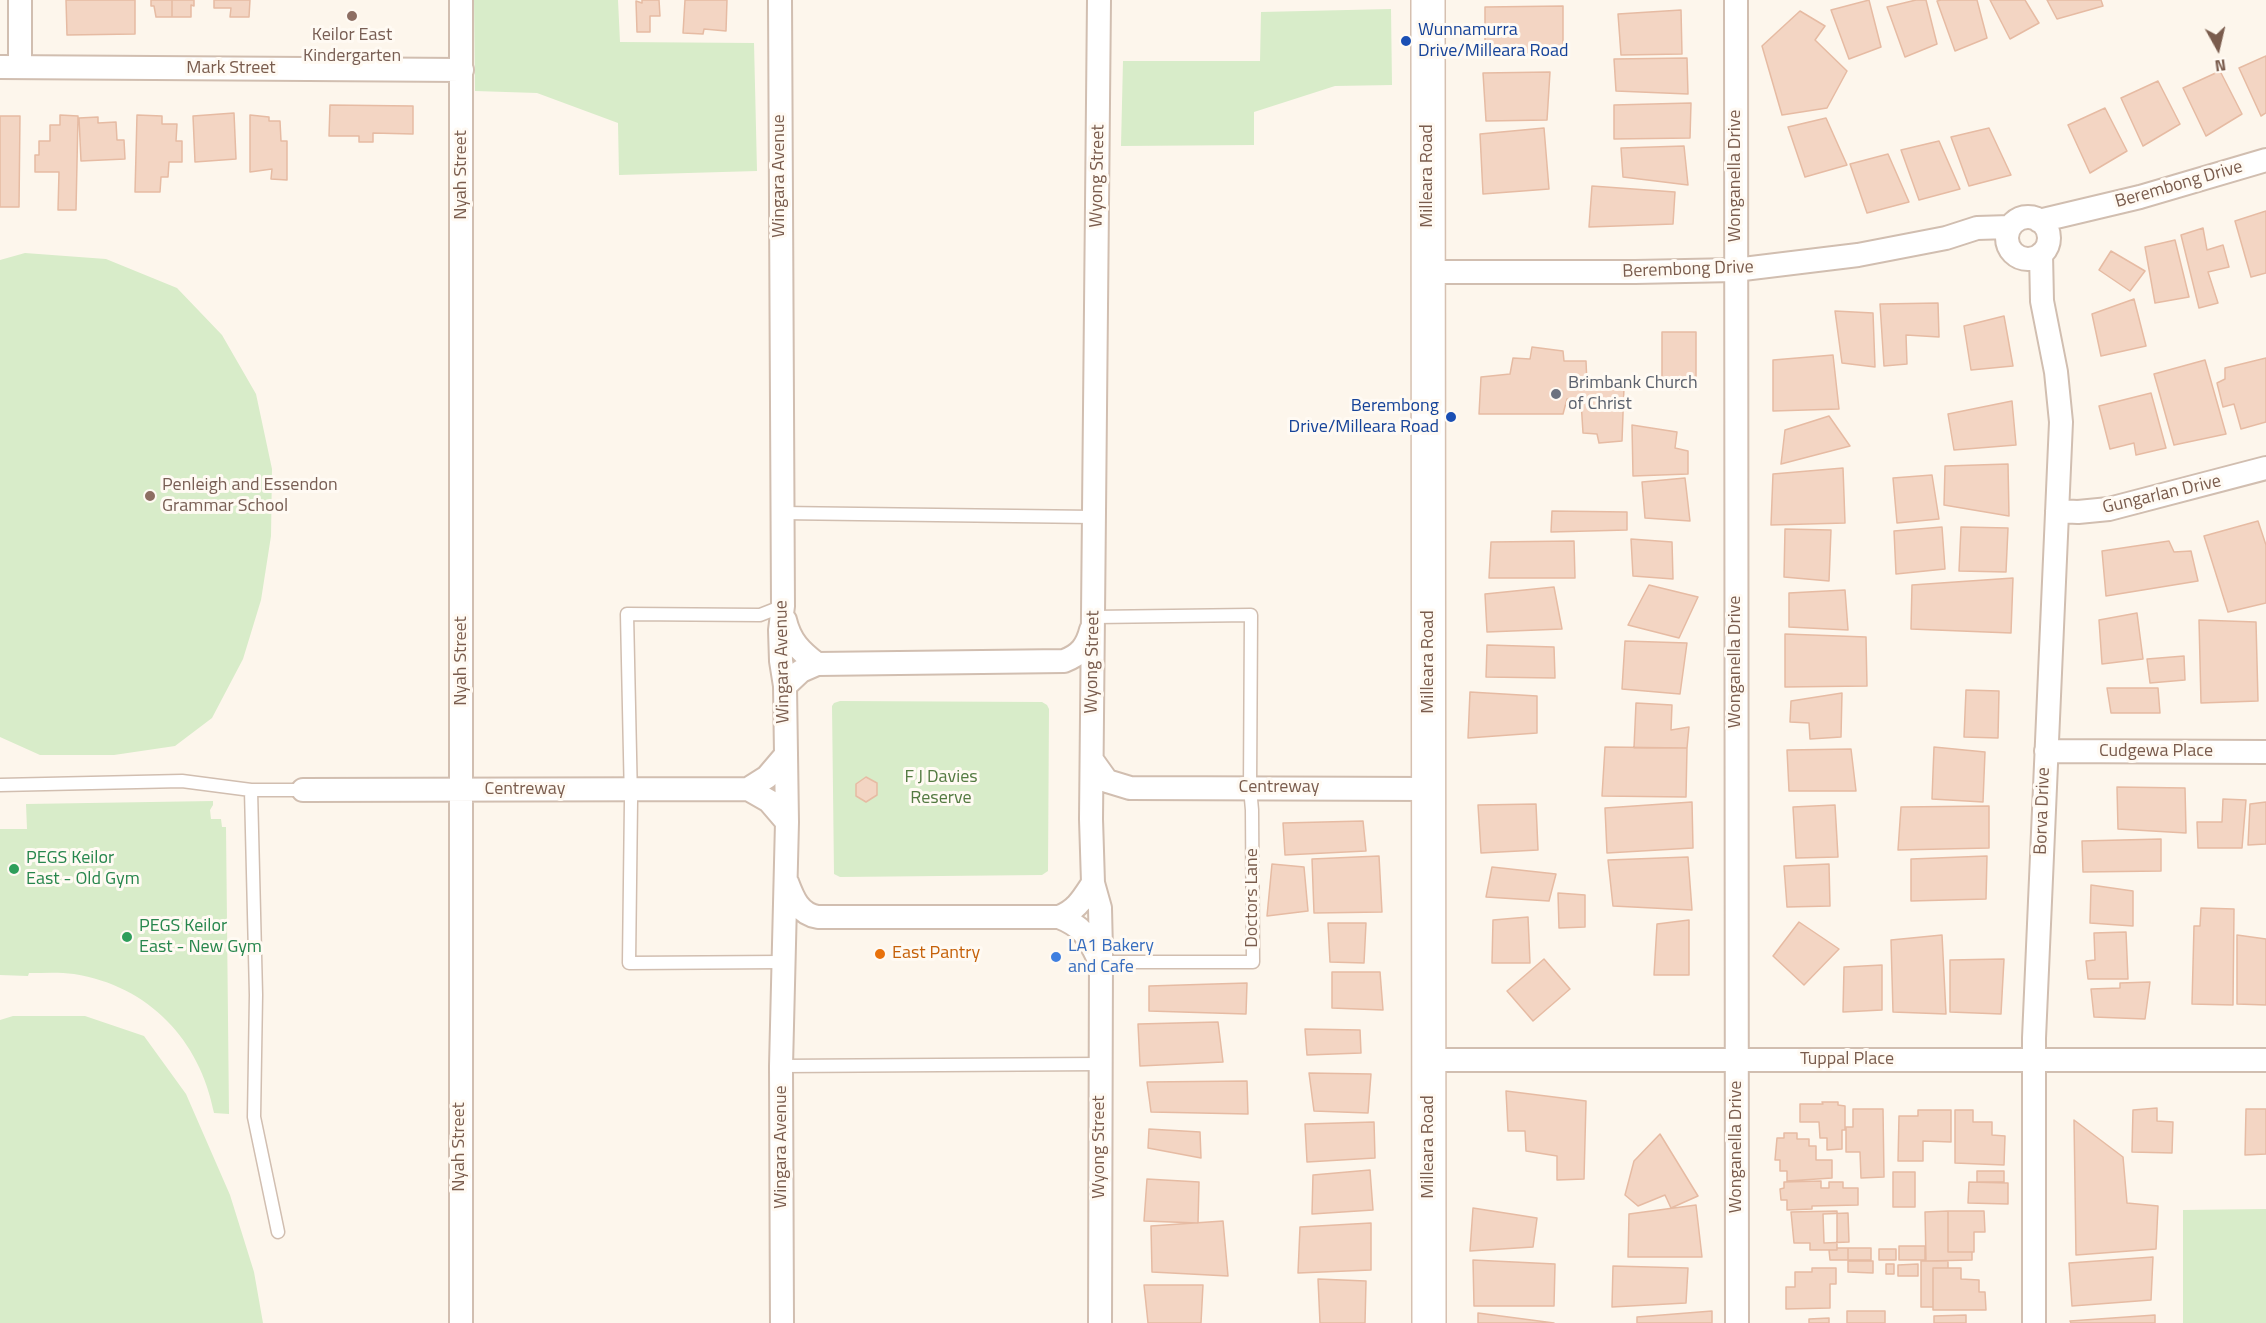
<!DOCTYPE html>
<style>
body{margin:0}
#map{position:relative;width:2266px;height:1323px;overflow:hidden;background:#fdf6ec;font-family:"Titillium Web",sans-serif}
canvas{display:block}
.north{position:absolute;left:2188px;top:18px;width:60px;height:60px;-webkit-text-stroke:4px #fffaf3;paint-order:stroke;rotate:172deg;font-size:16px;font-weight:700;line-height:24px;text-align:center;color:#7a5c4d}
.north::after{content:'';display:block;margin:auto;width:21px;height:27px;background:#7a5c4d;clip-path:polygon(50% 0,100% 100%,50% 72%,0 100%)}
</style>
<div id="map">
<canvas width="2266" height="1323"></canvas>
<div class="north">N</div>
</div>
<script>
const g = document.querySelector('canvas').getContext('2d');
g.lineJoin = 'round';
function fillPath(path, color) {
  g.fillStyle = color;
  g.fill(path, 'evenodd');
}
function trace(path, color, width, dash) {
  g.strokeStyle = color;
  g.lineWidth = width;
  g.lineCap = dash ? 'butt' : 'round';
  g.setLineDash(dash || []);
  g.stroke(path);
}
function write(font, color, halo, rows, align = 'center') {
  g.font = font + ' "Titillium Web",sans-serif';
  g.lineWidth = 6;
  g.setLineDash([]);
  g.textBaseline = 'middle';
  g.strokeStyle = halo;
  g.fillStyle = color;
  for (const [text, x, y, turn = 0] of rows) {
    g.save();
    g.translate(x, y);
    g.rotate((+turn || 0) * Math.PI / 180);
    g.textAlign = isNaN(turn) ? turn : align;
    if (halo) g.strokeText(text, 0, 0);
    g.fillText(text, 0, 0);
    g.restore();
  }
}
fillPath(new Path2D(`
 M474,0H618L620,42L754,43L757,171L619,175L618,123L537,93L475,91Z
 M1391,9L1392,85L1335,86L1254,112V145L1121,146L1123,61H1260L1261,12Z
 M25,253L106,259L177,288L222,335L256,394L272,469L271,536L261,600L243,659L212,718L175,746L114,755H40L0,737V260Z
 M840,701L1042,702L1047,705L1049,709L1048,871L1042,875L840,877L834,874L832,706L834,703Z
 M213,801V805L210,810L211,819H221L222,827H226L229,1114L214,1113C200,1040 149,986 74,974C60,972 44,973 29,973L28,976L0,975V829H27L26,804Z
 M13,1016H85L144,1036L186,1094L230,1195L254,1272L263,1323H0V1020Z
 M2266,1209V1323H2183V1210Z`), '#d8ecc9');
const building = new Path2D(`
 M66,0H135V34L67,35Z
 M151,0H172V17H156L154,6H151Z
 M172,0H194V6L191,5V17H172Z
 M214,0H250L249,17H230L231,8H214Z
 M642,0H659L660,16H650V32H637L636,1L642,3Z
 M685,0H727L726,31L704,29L703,34L683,33Z
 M1869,0L1881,47L1849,59L1831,10Z
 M1916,0H1926L1937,44L1905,57L1887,7Z
 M1941,0H1977L1987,38L1955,51L1937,1Z
 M1990,0H2025L2039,23L2010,39Z
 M2047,0H2101L2103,6L2057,19Z
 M1563,6V54L1485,53V7Z
 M1681,10L1682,54L1621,55L1618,14Z
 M1800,11L1825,26L1815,40L1847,71L1827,108L1782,115L1762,46Z
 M2266,56V113L2261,116L2239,68Z
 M1687,58L1688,94L1616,91L1614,59Z
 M2220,71L2242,114L2206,136L2183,88Z
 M1550,72L1547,120L1486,121L1483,73Z
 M2158,81L2180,124L2143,146L2121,98Z
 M1691,103L1690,138L1614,139V105Z
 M330,105L413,106V134L373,133V142H359V136H329Z
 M2105,108L2127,151L2090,173L2068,125Z
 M234,113L236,159L195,162L193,116Z
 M60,115L78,116L76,210H58L59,172H35V155H39V141H50V125H60Z
 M137,115L162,116V124H177L176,141H182V162H169L168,177H161L160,192H135Z
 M250,115L269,117V121H280L281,141H287V180L271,179L272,169L250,172Z
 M0,116H20L19,207H0Z
 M98,117V123L116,122L117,140H124L125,159L81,161L79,118Z
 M1826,118L1847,165L1805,177L1788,127Z
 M1544,128L1549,189L1483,194L1480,134Z
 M1989,128L2011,175L1969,186L1951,137Z
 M1939,141L1960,189L1919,200L1901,150Z
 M1684,146L1688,185L1623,177L1621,148Z
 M1888,154L1909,202L1867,213L1850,164Z
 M1592,186L1675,192L1673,224L1589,227Z
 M2266,211V273L2251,277L2235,221Z
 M2203,228L2207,250L2223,245L2229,267L2208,272L2218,303L2199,308L2181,235Z
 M2175,240L2189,297L2155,303L2145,247Z
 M2111,251L2145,271L2130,291L2099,270Z
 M2134,299L2146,346L2101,356L2092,314Z
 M1938,303L1939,337L1906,335L1907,364L1884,366L1880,304Z
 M1835,311L1873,313L1875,367L1842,363Z
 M2004,316L2013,366L1971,370L1964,326Z
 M1662,332H1696V389H1662Z
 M1532,347L1563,351L1564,361H1586L1587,385L1624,387L1622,441L1599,443L1597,434L1583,433L1581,401L1567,399L1563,414H1479L1481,377L1510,374L1513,358L1530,359Z
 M1833,355L1839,409L1773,411V360Z
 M2266,358V422L2241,429L2234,404L2223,407L2217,383L2225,379V368Z
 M2205,360L2226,434L2174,445L2154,374Z
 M2151,393L2166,448L2136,455L2134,443L2110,449L2099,406Z
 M2012,401L2016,445L1954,450L1948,414Z
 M1829,416L1850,446L1781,464L1785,430Z
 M1632,425L1677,432L1675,448L1688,451V474L1633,476Z
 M2008,464L2009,516L1944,505L1945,466Z
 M1843,468L1845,523L1771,525L1773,474Z
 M1932,475L1939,519L1897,523L1893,478Z
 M1685,478L1690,521L1645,518L1642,482Z
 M1552,511L1627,512V530L1551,532Z
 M2258,521L2266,545V603L2228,612L2204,536Z
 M1942,527L1945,569L1896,574L1894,531Z
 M1961,527L2008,528L2006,572L1959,571Z
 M1785,529L1831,530L1829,581L1784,577Z
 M1631,539L1672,542L1673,579L1633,576Z
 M1574,541L1575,578H1489L1491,542Z
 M2169,541L2174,552L2191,551L2198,581L2106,596L2102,551Z
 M2013,578L2011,633L1911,629L1912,585Z
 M1649,585L1698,597L1679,638L1628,625Z
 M1554,587L1562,629L1487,632L1485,594Z
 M1845,590L1848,630L1789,627V593Z
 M2137,613L2143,659L2102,664L2099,620Z
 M2199,620L2256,622L2258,701L2201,703Z
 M1785,634L1866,637L1867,686L1785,687Z
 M1625,641L1687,643L1680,694L1622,689Z
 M1487,645L1554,647L1555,678L1486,677Z
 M2184,656L2185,680L2150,683L2147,659Z
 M2107,688H2158L2160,713H2111Z
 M1966,690L1999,691L1998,738L1964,737Z
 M1470,692L1537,696V733L1468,738Z
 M1842,693L1841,737L1810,739L1809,723L1790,722L1791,701Z
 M1636,703L1672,705L1671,730L1689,727L1687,748H1634Z
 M1605,747L1687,748L1686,797L1602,796Z
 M1934,747L1985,752L1983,802L1932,799Z
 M1851,749L1856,791H1789L1787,750Z
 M866,777L877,783V795L866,802L856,796V784Z
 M2117,787L2185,788L2186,833L2118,829Z
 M2223,799L2246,800L2242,848H2198L2197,822H2222Z
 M1692,802L1693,848L1607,853L1605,808Z
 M2266,802V844L2248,845L2250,804Z
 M1536,804L1538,850L1481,853L1478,805Z
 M1835,805L1838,857L1796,858L1793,807Z
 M1989,806V848L1898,850L1901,807Z
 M1363,821L1366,851L1285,855L1283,823Z
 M2161,839V871L2083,872L2082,841Z
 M1379,856L1382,912L1314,913L1312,859Z
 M1987,856L1986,899L1911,901V859Z
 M1688,857L1692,910L1613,906L1608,860Z
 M1272,864L1304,867L1308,911L1267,916Z
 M1829,864L1830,906L1787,907L1784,866Z
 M1492,867L1556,874L1549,901L1486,897Z
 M2091,885L2133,891V926L2090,923Z
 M1558,893L1585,895V927L1559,928Z
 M2201,908L2234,909L2233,1005L2192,1004L2194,926H2200Z
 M1528,917L1530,963H1492L1493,920Z
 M1689,920V975H1654L1657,924Z
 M1799,922L1839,949L1804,985L1773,956Z
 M1328,923H1366L1364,963L1330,962Z
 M2126,932L2128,979H2088L2086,961L2095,960L2094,933Z
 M1942,935L1946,1014L1893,1012L1891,940Z
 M2237,935L2266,939V1005L2237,1004Z
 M1544,959L1570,989L1533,1021L1507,991Z
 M2004,959L2001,1014L1950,1012V960Z
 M1882,965V1010L1843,1012L1844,967Z
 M1332,972H1380L1383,1010L1332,1008Z
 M2150,982L2145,1019L2094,1017L2091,989L2120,988V983Z
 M1247,983L1246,1014L1149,1011V986Z
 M1218,1022L1223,1062L1140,1066L1138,1024Z
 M1305,1029L1360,1030L1361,1053L1307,1055Z
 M1309,1073L1371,1074L1368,1113L1314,1111Z
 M1247,1081L1248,1114L1151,1112L1147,1082Z
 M1506,1091L1586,1101L1584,1179L1557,1180V1156L1526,1151L1525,1131H1508Z
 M1822,1102H1838V1105L1845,1106V1130H1842V1149L1827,1150V1138H1820L1819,1122H1800V1104H1823Z
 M2157,1108V1121L2173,1122L2172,1153L2132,1152L2133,1110Z
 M1853,1109H1883L1884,1177L1861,1178L1860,1152H1846V1127H1853Z
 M2246,1109H2266V1154L2245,1155Z
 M1918,1110H1951V1142L1923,1141V1161H1898L1899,1116H1918Z
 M1955,1110H1973V1122H1992V1135L2005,1136L2004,1165L1955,1163Z
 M2074,1120L2123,1157L2127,1203L2158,1206L2156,1249L2076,1255Z
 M1374,1122L1375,1158L1307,1162L1305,1124Z
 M1149,1129L1200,1132L1201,1158L1148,1148Z
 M1784,1133H1797V1139H1809V1146H1816V1160H1832V1178L1787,1181V1171H1780V1160H1775L1777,1138H1784Z
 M1660,1134L1698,1196L1671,1208L1665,1195L1638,1206L1625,1195L1634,1161Z
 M1370,1170L1373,1210L1312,1214L1313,1175Z
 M1977,1171H2004V1182H1977Z
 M1893,1172H1915V1207H1893Z
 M1147,1179L1199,1182L1198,1223L1144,1221Z
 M1821,1181V1188H1829V1182H1843V1188H1858V1205L1812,1206V1209L1787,1210V1200H1781L1780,1189L1784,1188V1182Z
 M1969,1182L2008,1183V1204L1968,1203Z
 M1696,1205L1702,1257H1628L1629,1214Z
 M1473,1208L1537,1218L1533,1247L1470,1251Z
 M1837,1211V1250H1810V1243H1794L1791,1212Z
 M1948,1211H1984L1985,1232H1974V1252H1948Z
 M1948,1211V1252H1972V1260L1926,1261L1925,1212Z
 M1848,1213L1849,1242L1824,1243L1823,1214Z
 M1223,1221L1228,1276L1152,1272L1151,1226Z
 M1371,1223V1270L1298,1273L1300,1227Z
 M1899,1246H1925V1260H1899Z
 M1837,1248H1848V1260H1830L1829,1250H1837Z
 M1848,1248H1871V1260H1848Z
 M1879,1249H1896V1260H1879Z
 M2153,1257L2151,1300L2072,1306L2069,1263Z
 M1473,1260L1555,1264L1554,1306H1474Z
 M1848,1261H1873V1273L1848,1272Z
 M1921,1261H1948V1268H1933V1307H1921Z
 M1886,1264H1894V1274H1886Z
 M1918,1264V1276H1898V1265Z
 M1613,1266L1688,1268L1686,1303L1612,1307Z
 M1812,1268H1836V1284H1830V1308L1786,1309V1287H1795V1272H1812Z
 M1933,1268H1961V1279L1979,1280V1292H1985L1986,1310H1933Z
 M1318,1279L1366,1281L1365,1323H1320Z
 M1144,1285H1203L1201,1323H1148Z
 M1712,1311V1323H1637V1317Z
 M1847,1311H1885V1323H1847Z
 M1478,1313L1554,1323H1478Z
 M1966,1315V1323H1934V1316Z
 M2155,1315V1323H2071L2070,1321Z
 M1829,1318V1323H1809V1319Z`);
fillPath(building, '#f3d5c3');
trace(building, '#e6bba3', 1.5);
const service = new Path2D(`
 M781,513L1093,517
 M1094,617L1251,615L1250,788L1252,810L1253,962H1100
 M0,785L182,781L251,790H303
 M251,790L256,995L254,1117L278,1232
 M782,962L629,963L631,801L627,614L760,615L783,606
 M781,1066L1100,1064`);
const minor = new Path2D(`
 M20,0V67
 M780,0L783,606L780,630L781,661L785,686L787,822L781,1066L782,1323
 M1099,0L1091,819L1093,883L1100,908L1101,951L1100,1323
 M1736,0L1737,1323
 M0,67L462,70
 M2007 238a21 21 0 1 1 42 0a21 21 0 1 1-42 0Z
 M2039,221L2140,197L2266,160
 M1428,272H1635L1735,270L1858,255L1946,238L1977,228L2010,227
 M2057,511L2078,512L2109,509L2266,468
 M785,620C790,641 800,651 817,664
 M785,686L801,671L817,664L1064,661C1080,655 1087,646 1091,630
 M2046,751L2266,752
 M1092,760L1107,781L1130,788L1429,789
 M748,789L767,777L784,757
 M303,790L748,789L769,801L787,822
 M787,882C793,898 799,914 818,917H1059C1077,910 1083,898 1093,883
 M1059,917C1084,927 1088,937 1099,960
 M1429,1060H2266
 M461,1323V0
 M2034,1323V1038L2061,422L2056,372L2042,301L2041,254`);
const secondary = new Path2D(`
 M1428,0L1429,1323`);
trace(service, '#d1beb0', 15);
trace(minor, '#d1beb0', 26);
trace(secondary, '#d6c0b0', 36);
trace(service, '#fff', 12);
trace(minor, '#fff', 22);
trace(secondary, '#fff', 33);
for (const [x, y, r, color] of [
 [352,16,6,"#8d6e63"],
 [1406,41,6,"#1a4fb4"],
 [1556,394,6,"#6b7280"],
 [1451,417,6,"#1a4fb4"],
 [150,496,6,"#8d6e63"],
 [14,869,6,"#2e9e5b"],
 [127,937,6,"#2e9e5b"],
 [880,954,6,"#e8710a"],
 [1056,957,6,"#3f7fe0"]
]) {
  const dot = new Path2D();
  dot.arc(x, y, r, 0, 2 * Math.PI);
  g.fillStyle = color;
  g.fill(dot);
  trace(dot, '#fffaf3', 2);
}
write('18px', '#164399', '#fffaf3', [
 ["Wunnamurra",1418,31],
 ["Drive/Milleara Road",1418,52],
 ["Berembong",1439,407,"right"],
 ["Drive/Milleara Road",1439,428,"right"]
], 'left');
write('18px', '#785e54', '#fffaf3', [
 ["Keilor East",352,36],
 ["Kindergarten",352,57],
 ["Penleigh and Essendon",162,486,"left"],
 ["Grammar School",162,507,"left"]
]);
write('18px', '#7a5c4d', '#fffaf3', [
 ["Mark Street",231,69],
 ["Nyah Street",462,175,-90],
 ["Wingara Avenue",780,176,-90],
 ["Wyong Street",1098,176,-89],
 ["Milleara Road",1428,176,-90],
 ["Wonganella Drive",1736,176,-90],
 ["Berembong Drive",2179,185,-16],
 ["Berembong Drive",1688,270,-2],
 ["Gungarlan Drive",2162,495,-13],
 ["Nyah Street",462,661,-90],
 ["Wingara Avenue",783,662,-91],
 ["Wyong Street",1093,662,-89],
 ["Milleara Road",1429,662,-90],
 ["Wonganella Drive",1736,662,-90],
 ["Cudgewa Place",2156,752],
 ["Centreway",1279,788],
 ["Centreway",525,790],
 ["Borva Drive",2043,811,-88],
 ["Doctors Lane",1253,898,-90],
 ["Tuppal Place",1847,1060],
 ["Nyah Street",460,1147,-90],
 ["Wingara Avenue",782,1147,-90],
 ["Wyong Street",1100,1147,-90],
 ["Milleara Road",1429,1147,-90],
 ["Wonganella Drive",1737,1147,-90]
]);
write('18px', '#5b616d', '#fffaf3', [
 ["Brimbank Church",1568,384],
 ["of Christ",1568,405]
], 'left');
write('18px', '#537a41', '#fffaf3', [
 ["F J Davies",941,778],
 ["Reserve",941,799]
]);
write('18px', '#27864d', '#fffaf3', [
 ["PEGS Keilor",26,859],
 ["East - Old Gym",26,880],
 ["PEGS Keilor",139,927],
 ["East - New Gym",139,948]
], 'left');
write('18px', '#366cbe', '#fffaf3', [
 ["LA1 Bakery",1068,947],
 ["and Cafe",1068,968]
], 'left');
write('18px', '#c56008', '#fffaf3', [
 ["East Pantry",892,954]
], 'left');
</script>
